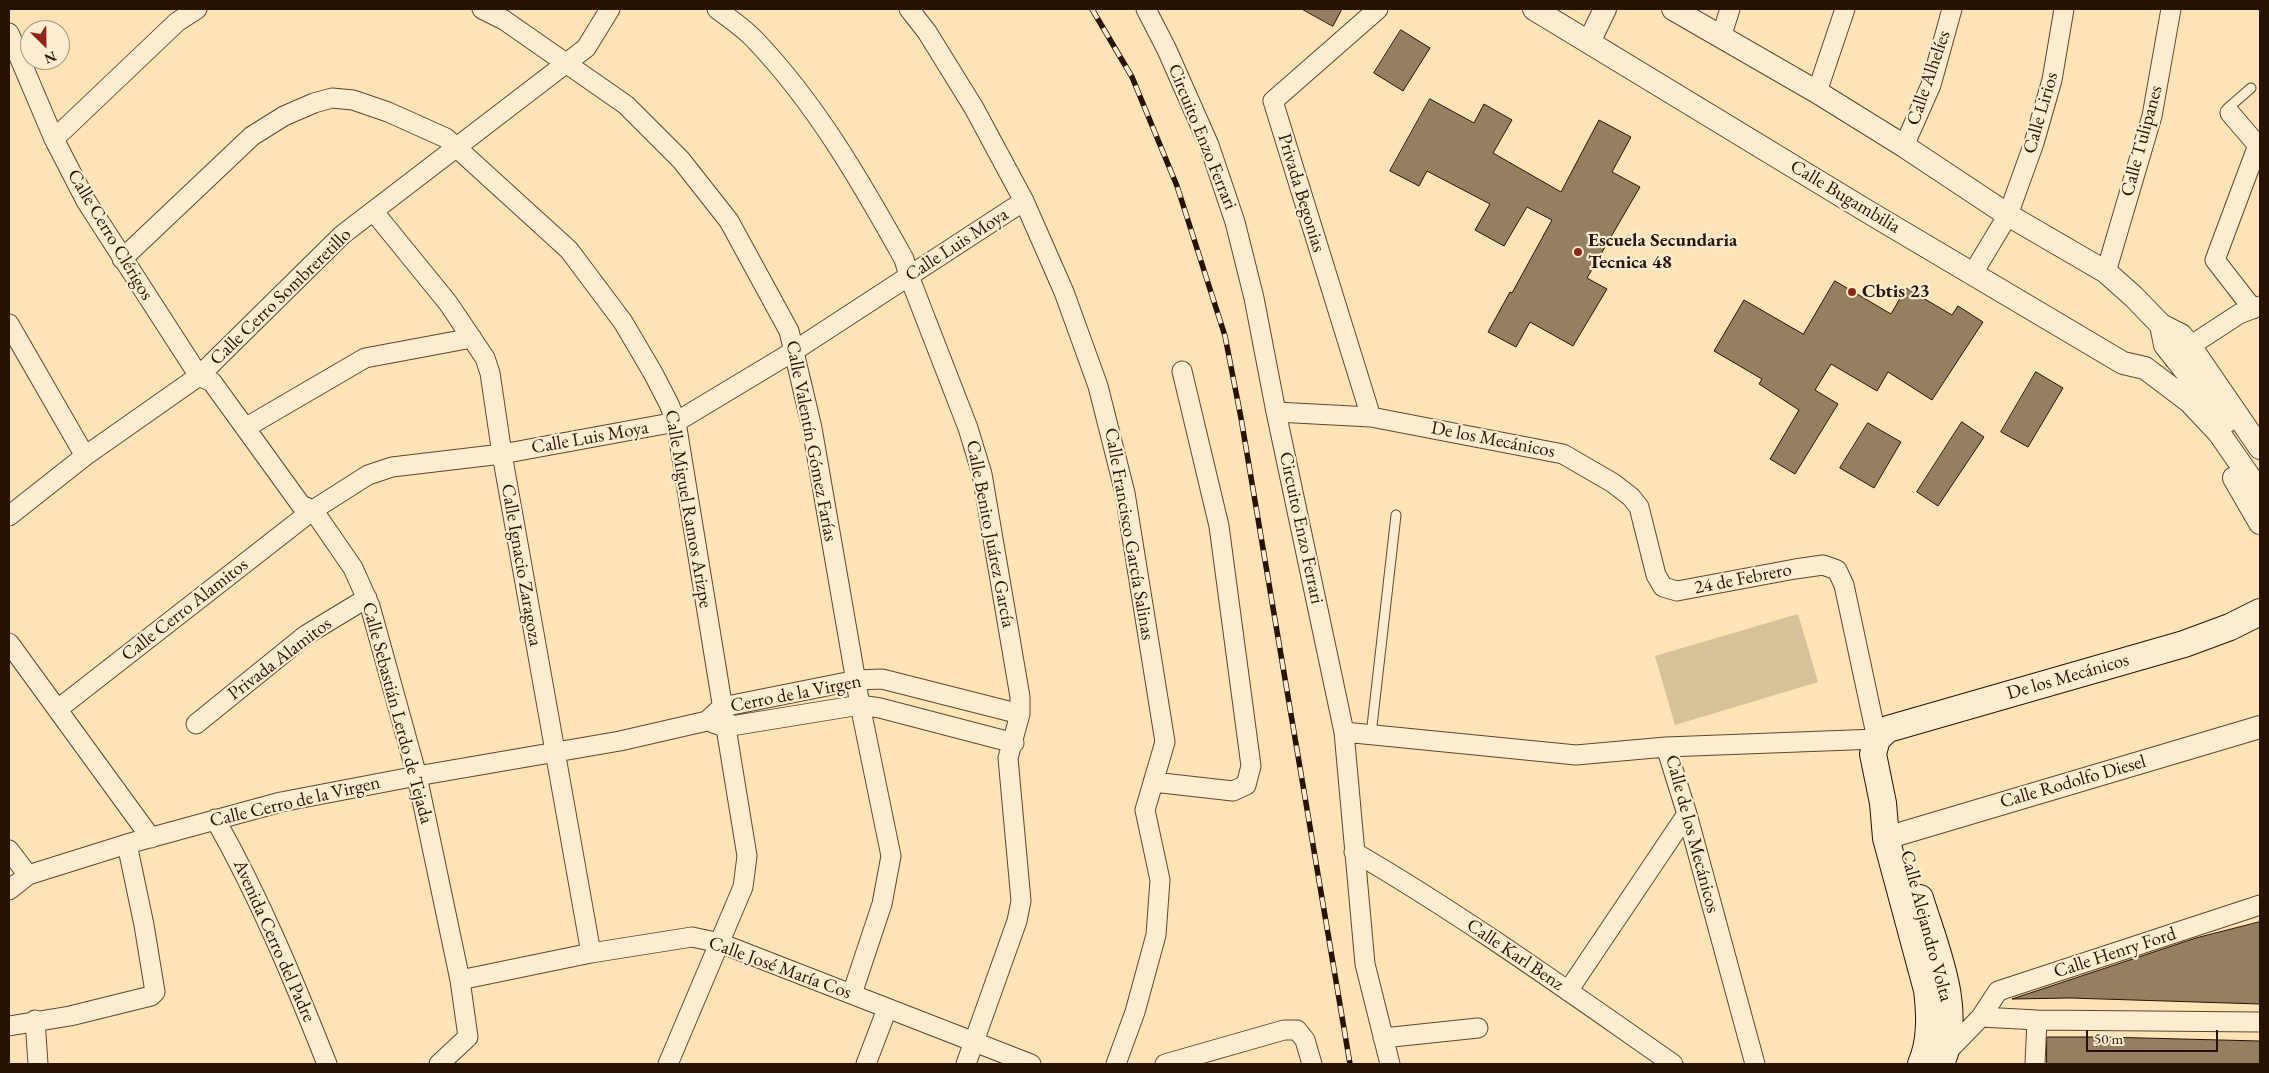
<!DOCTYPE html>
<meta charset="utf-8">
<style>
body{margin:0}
#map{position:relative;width:2269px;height:1073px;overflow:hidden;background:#fce4b6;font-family:"EB Garamond",serif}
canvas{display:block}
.frame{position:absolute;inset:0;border:10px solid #281204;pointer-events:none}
.north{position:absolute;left:20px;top:20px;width:50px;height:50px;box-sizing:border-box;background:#fdedd0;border:1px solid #a8957e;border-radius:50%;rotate:157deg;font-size:14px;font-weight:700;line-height:20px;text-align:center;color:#281204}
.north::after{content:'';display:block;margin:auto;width:18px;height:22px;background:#8f2418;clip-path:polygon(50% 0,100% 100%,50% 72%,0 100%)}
.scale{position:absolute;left:2086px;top:1030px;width:132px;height:22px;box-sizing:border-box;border:2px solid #281204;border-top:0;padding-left:6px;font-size:15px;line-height:18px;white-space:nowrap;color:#281204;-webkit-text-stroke:4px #fdedd0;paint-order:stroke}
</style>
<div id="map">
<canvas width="2269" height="1073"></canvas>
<div class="frame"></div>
<div class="north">N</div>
<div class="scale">50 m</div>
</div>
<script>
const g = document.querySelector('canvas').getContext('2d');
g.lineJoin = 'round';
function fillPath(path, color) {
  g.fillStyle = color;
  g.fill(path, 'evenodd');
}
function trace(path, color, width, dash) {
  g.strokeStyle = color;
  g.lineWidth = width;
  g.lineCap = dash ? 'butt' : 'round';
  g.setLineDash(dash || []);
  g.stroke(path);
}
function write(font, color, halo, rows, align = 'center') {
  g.font = font + ' "EB Garamond",serif';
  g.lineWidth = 4.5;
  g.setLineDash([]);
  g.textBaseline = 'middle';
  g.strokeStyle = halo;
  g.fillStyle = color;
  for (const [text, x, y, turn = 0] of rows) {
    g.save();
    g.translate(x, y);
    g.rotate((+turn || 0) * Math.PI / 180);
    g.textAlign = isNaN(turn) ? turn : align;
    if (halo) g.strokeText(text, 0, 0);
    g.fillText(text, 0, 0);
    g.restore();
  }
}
fillPath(new Path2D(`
 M1798,614L1818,682L1675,725L1655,656Z`), '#d8c098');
const building = new Path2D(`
 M1302,9H1342L1333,26Z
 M1401,30L1430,48L1403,91L1374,73Z
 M1430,99L1474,123L1484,104L1512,120L1493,153L1561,192L1599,120L1631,137L1612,172L1640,187L1587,278L1607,289L1573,346L1530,322L1516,347L1488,332L1510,292L1512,293L1552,220L1527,207L1504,246L1475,230L1490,204L1427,171L1419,186L1390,171Z
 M1835,281L1891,314L1906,288L1952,315L1958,306L1983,322L1932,400L1888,372L1877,391L1831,364L1815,390L1838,404L1795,474L1770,459L1799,410L1759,384L1762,379L1714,351L1744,300L1803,334Z
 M2036,372L2063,388L2028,447L2001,432Z
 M1962,422L1984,437L1938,506L1917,492Z
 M1868,423L1901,442L1874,488L1840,468Z
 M2260,922V1004L2070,998L2012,999L2196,938Z
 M2047,1037H2103L2260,1041V1064H2047Z`);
fillPath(building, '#967f61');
trace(building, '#281204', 1);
const service = new Path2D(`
 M2229,112L2228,108L2251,88
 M1371,735L1396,515`);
const minor = new Path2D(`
 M482,9L504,20L626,105L681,160L729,221L789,331L812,428L860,705L891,856L882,904L852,994
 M717,9C730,19 744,28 755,40C817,105 861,182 904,259L909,276L968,428L982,474L1020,697V714L1008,758L1021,901L1017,921L966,1064
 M909,9L927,32L974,108L1024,201L1064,292L1098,386L1125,493L1165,742L1145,810L1160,880L1156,935L1135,1012L1116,1064
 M1146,9L1167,50L1209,145L1235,222L1254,298L1276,412L1344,732L1365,964L1390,1064
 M9,33L54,139L86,201L199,376
 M1721,37L1730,9
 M1817,92L1845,9
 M2230,113L2260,148
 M54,139L177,22L197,9
 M1904,146L1931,85L1952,9
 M374,212L448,303L485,358L490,373L502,454L591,953
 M122,259L252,136L284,116L314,103L332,98L353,100L388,112L446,138L569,250L623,322L653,373L669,404L676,422L747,856L743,887L668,1064
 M2106,272L2152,116L2171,9
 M1973,273L2008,215L2034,143L2052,80L2064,9
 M2253,309L2215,260L2258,145
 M9,324L85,456
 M2190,346L2239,314L2260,306
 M199,376L212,382L301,505L313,510L353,568L370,606L417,776L460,980L468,1037L439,1064
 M1276,412L1371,417L1563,454L1613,483L1631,497L1639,507L1656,575L1663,587L1677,591L1795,569L1823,565L1837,570L1844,585L1877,739L1666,747L1576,755L1344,732
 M1371,417L1273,101L1378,9
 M245,428L365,358L472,338
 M9,516L85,456L199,376L342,235L586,48L610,9
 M9,643L151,838
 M58,709L313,510L368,475L392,467L502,454L676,422L794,351L1024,201
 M713,723L725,727L860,705L880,708L1014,743
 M196,724L306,635L367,598
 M1666,747L1687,814L1755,1064
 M1153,782L1233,791L1246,785L1251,766L1219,526L1182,371
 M215,819C260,898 294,981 327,1064
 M9,850L28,875
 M1354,852C1464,916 1568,991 1673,1064
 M9,890L28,875L127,844L281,802L417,776L620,741L707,721L722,707L857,680L882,679L1020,714
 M460,980L591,953L692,937L720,943L1031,1064
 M1568,991L1687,814
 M1981,1017L1998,991L2260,905
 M35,1020L38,1064
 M9,1026L70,1016L151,996L155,992L144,925L127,844
 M1383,1038L1478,1028
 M1945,1054L1981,1017L2037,1020L2260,1022
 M866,1064L887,1009
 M1165,1064L1284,1030H1297L1305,1040L1312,1064
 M2035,1064L2037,1020`);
const tertiary = new Path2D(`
 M1534,9L1870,213L2123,363L2145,368L2190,402L2219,433L2260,492
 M1673,9L1817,92L1904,146L2008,215L2106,272L2134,297L2161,325L2165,345L2226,422
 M1589,42L1605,9
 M2161,325L2181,335L2190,346L2260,448
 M2234,478L2260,523
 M1886,838L2260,727`);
const secondary = new Path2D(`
 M1920,898C1936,950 1964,1011 1941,1064
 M1921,1064C1931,1041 1930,1015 1927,990L1886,838L1883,803L1873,754L1877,739L1888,729L2184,644L2230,627L2260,612`);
trace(service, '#5d4630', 11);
trace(minor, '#5d4630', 21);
trace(tertiary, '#5d4630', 24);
trace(secondary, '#281204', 28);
trace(service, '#fdedd0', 9);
trace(minor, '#fdedd0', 19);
trace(tertiary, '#fdedd0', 22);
trace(secondary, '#fdedd0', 26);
const rail = new Path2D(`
 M1092,9L1132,77L1177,186L1225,336L1241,418L1350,1064`);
trace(rail, '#281204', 5.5);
trace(rail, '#fdedd0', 4, [11]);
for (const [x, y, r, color] of [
 [1578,252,5,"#8f2418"],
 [1852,292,5,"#8f2418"]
]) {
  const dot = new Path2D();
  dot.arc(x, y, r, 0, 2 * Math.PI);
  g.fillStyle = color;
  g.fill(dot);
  trace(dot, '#fdedd0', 2);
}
write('19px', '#281204', '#fdedd0', [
 ["Calle Alhelíes",1929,78,-71],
 ["Calle Lirios",2041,113,-74],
 ["Circuito Enzo Ferrari",1202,137,68],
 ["Calle Tulipanes",2142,141,-75],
 ["Privada Begonias",1301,193,73],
 ["Calle Bugambilia",1845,197,31],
 ["Calle Cerro Clérigos",110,235,59],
 ["Calle Luis Moya",957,245,-33],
 ["Calle Cerro Sombreretillo",281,297,-44],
 ["Calle Luis Moya",590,438,-10],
 ["De los Mecánicos",1493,440,11],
 ["Calle Valentín Gómez Farías",811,441,79],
 ["Calle Miguel Ramos Arizpe",688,509,80],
 ["Circuito Enzo Ferrari",1301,528,78],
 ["Calle Benito Juárez García",990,534,79],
 ["Calle Francisco García Salinas",1129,534,80],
 ["Calle Ignacio Zaragoza",521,565,80],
 ["24 de Febrero",1743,579,-11],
 ["Calle Cerro Alamitos",185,610,-38],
 ["Privada Alamitos",280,659,-37],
 ["De los Mecánicos",2068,677,-16],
 ["Cerro de la Virgen",796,694,-11],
 ["Calle Sebastián Lerdo de Tejada",397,713,75],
 ["Calle Rodolfo Diesel",2073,782,-16],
 ["Calle Cerro de la Virgen",295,802,-13],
 ["Calle de los Mecánicos",1692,834,75],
 ["Calle Alejandro Volta",1926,926,75],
 ["Avenida Cerro del Padre",274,941,66],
 ["Calle Henry Ford",2115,953,-18],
 ["Calle Karl Benz",1515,955,34],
 ["Calle José María Cos",780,968,20]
]);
write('bold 19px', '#281204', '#fdedd0', [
 ["Escuela Secundaria",1588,241],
 ["Tecnica 48",1588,263],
 ["Cbtis 23",1862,292]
], 'left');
</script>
